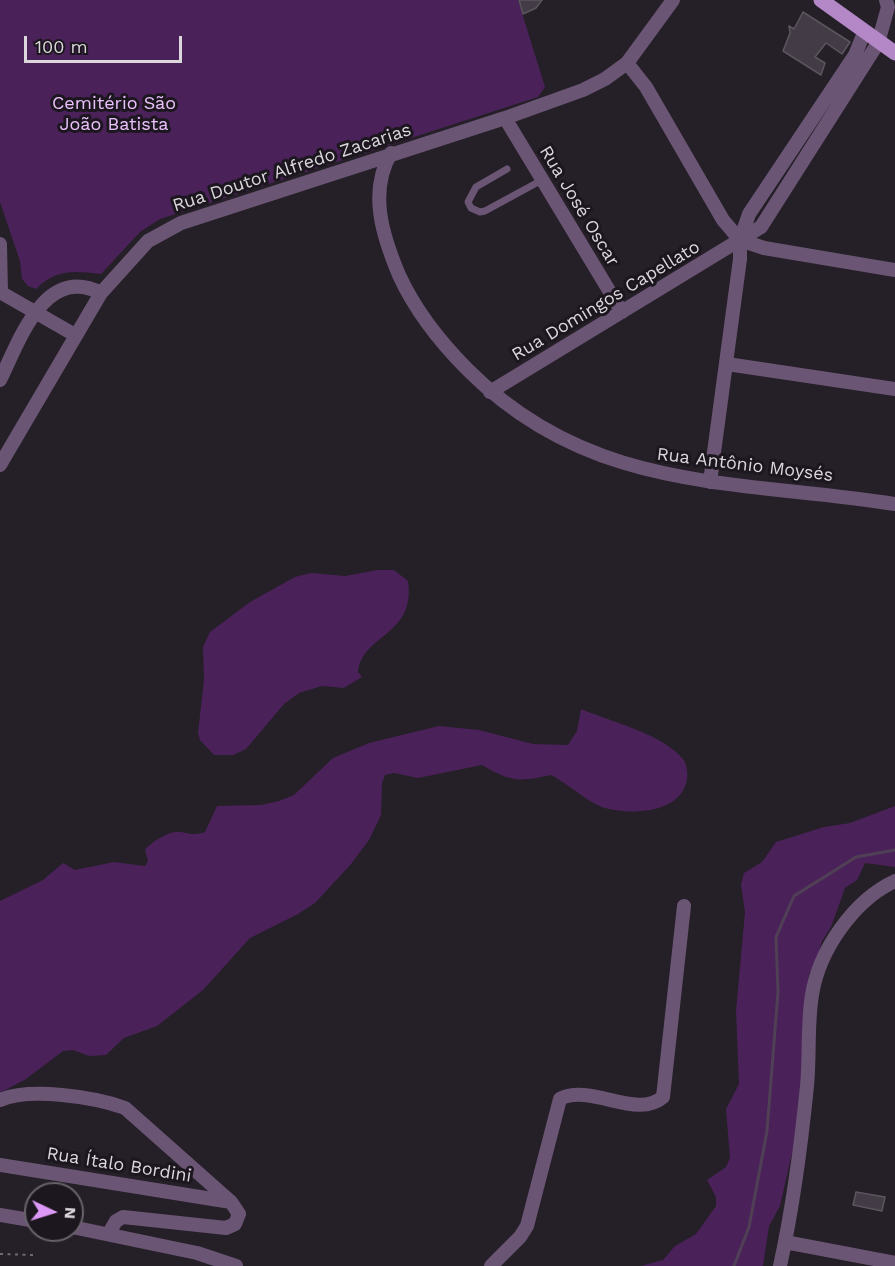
<!DOCTYPE html>
<meta charset="utf-8">
<style>
body{margin:0}
#map{position:relative;width:895px;height:1266px;overflow:hidden;background:#251f28;font-family:"Work Sans",sans-serif}
canvas{display:block}
.north{position:absolute;left:24px;top:1182px;width:60px;height:60px;box-sizing:border-box;background:#1c161e;border:2px solid #68636a;border-radius:50%;rotate:94deg;font-size:16px;font-weight:700;line-height:24px;text-align:center;color:#dbd7dd}
.north::after{content:'';display:block;margin:auto;width:21px;height:27px;background:#db99f5;clip-path:polygon(50% 0,100% 100%,50% 72%,0 100%)}
.scale{position:absolute;left:24px;top:36px;width:158px;height:27px;box-sizing:border-box;border:3px solid #dbd7dd;border-top:0;padding-left:8px;font-size:18px;line-height:21px;white-space:nowrap;color:#dbd7dd;-webkit-text-stroke:4px #1c161e;paint-order:stroke}
</style>
<div id="map">
<canvas width="895" height="1266"></canvas>
<div class="north">N</div>
<div class="scale">100 m</div>
</div>
<script>
const g = document.querySelector('canvas').getContext('2d');
g.lineJoin = 'round';
function fillPath(path, color) {
  g.fillStyle = color;
  g.fill(path, 'evenodd');
}
function trace(path, color, width, dash) {
  g.strokeStyle = color;
  g.lineWidth = width;
  g.lineCap = dash ? 'butt' : 'round';
  g.setLineDash(dash || []);
  g.stroke(path);
}
function write(font, color, halo, rows, align = 'center') {
  g.font = font + ' "Work Sans",sans-serif';
  g.lineWidth = 6;
  g.setLineDash([]);
  g.textBaseline = 'middle';
  g.strokeStyle = halo;
  g.fillStyle = color;
  for (const [text, x, y, turn = 0] of rows) {
    g.save();
    g.translate(x, y);
    g.rotate((+turn || 0) * Math.PI / 180);
    g.textAlign = isNaN(turn) ? turn : align;
    if (halo) g.strokeText(text, 0, 0);
    g.fillText(text, 0, 0);
    g.restore();
  }
}
fillPath(new Path2D(`
 M0,0H518L545,87L538,97L160,219L140,232L101,274C74,271 56,269 36,289L28,286L22,279L20,261L0,202Z
 M378,570H394L408,581C416,636 362,634 358,672L362,677L344,688L322,686L299,693L284,704L246,749L233,755H214L200,740L198,733L204,680L203,647L210,632L250,602L295,577L311,573L345,576Z
 M581,709C609,721 663,734 683,759C687,764 688,774 687,780C680,814 632,815 605,808C590,804 567,783 551,775C519,782 510,782 482,765L418,778L394,773L385,775L382,783L381,815L369,840L351,864L315,903L298,914L250,938L203,990L157,1026L124,1038L106,1055L89,1056L73,1050L63,1051L26,1079L0,1093V901L43,880L63,863L75,870L114,862L145,866L148,861L145,850C150,843 166,833 175,832C188,831 190,837 205,832L217,806L261,805L279,801L294,795L333,758L369,743L439,726L479,730L533,744L568,745L577,731Z
 M895,806V867L865,863L857,880L845,888L831,927L822,941L815,965L809,974L802,1031L803,1081L799,1122L780,1206L769,1226L763,1266H641L663,1260L675,1246L696,1234L716,1206V1197L707,1180L726,1167L730,1158L726,1109L739,1084L736,1011L745,912L741,885L744,873L762,862L776,842L824,827L850,823Z`), '#4a2259');
trace(new Path2D(`
 M734,1266L749,1227L767,1131L778,992L776,937L794,896L856,857L895,850`), '#504056', 3);
const building = new Path2D(`
 M519,0H542L536,8L523,14Z
 M803,12L850,42L842,54L826,43L815,57L825,63L821,75L783,51L790,33L789,26L794,29Z
 M856,1192L885,1197L882,1211L853,1205Z`);
fillPath(building, '#433c46');
trace(building, '#5b555e', 1.5);
trace(new Path2D(`
 M0,1254L33,1255`), '#6f6a72', 2, [3, 4.5]);
trace(new Path2D(`
 M507,169L476,187L468,202L471,208L480,212L485,211L542,180`), '#6b5574', 7);
trace(new Path2D(`
 M627,63L646,87L723,220L740,240L764,248L895,270
 M505,118L622,312
 M391,153C368,192 383,237 399,275C415,310 441,343 468,370C592,494 736,479 895,504
 M0,244L1,293
 M0,292L75,335
 M727,364L895,389
 M0,380C19,342 44,264 101,293
 M490,392L761,227L878,43L888,7L886,0
 M0,465L101,293L148,241L181,223L505,118L583,90L605,79L627,63L673,0
 M710,482L740,259V240L749,214L855,55L864,33
 M0,1100C29,1087 95,1097 125,1108L231,1202L239,1214L235,1224L226,1228L123,1217L116,1221L109,1233
 M0,1165L231,1202
 M0,1215L36,1221
 M72,1227L197,1253L236,1266
 M785,1242L895,1263
 M491,1266L520,1237L527,1226L560,1099C590,1083 637,1120 663,1097L684,906
 M780,1266C793,1207 801,1146 807,1086C810,1056 807,1025 812,995C819,950 854,900 895,881`), '#6b5574', 14);
trace(new Path2D(`
 M821,0L895,53`), '#b487c7', 15);
write('18px', '#eac1fb', '#1c161e', [
 ["Cemitério São",114,104],
 ["João Batista",114,125]
]);
write('18px', '#dbd7dd', '#1c161e', [
 ["Rua Doutor Alfredo Zacarias",292,168,-18],
 ["Rua José Oscar",579,206,59],
 ["Rua Domingos Capellato",606,301,-31],
 ["Rua Antônio Moysés",745,465,7],
 ["Rua Ítalo Bordini",119,1165,9]
]);
</script>
